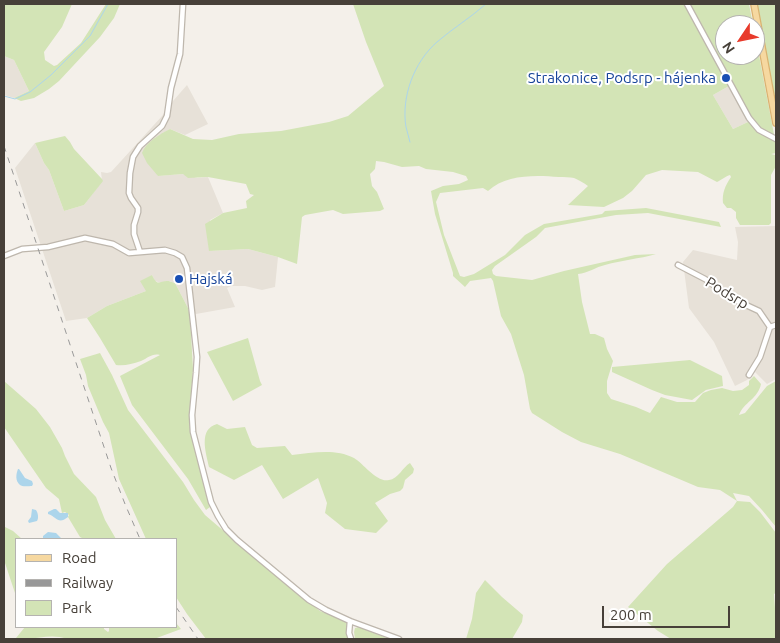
<!DOCTYPE html>
<meta charset="utf-8">
<style>
body{margin:0}
#map{position:relative;width:780px;height:643px;overflow:hidden;background:#f4f0ea;font-family:Ubuntu,sans-serif}
canvas{display:block}
.frame{position:absolute;inset:0;border:5px solid #474039;pointer-events:none}
.legend{position:absolute;left:15px;top:538px;width:162px;height:90px;box-sizing:border-box;background:#fff;border:1px solid #b5b3b0;margin:0;padding:6px 9px;list-style:none;font-size:15px;color:#474039}
.legend li{display:flex;align-items:center;gap:10px;height:25px}
.legend b{width:25px;border:1px solid #b5b3b0}
.north{position:absolute;left:715px;top:15px;width:50px;height:50px;box-sizing:border-box;background:#fff;border:1px solid #b5b3b0;border-radius:50%;rotate:236deg;font-size:14px;font-weight:700;line-height:20px;text-align:center;color:#474039}
.north::after{content:'';display:block;margin:auto;width:18px;height:22px;background:#e83b2c;clip-path:polygon(50% 0,100% 100%,50% 72%,0 100%)}
.scale{position:absolute;left:602px;top:606px;width:128px;height:22px;box-sizing:border-box;border:2px solid #474039;border-top:0;padding-left:6px;font-size:15px;line-height:18px;white-space:nowrap;color:#474039;-webkit-text-stroke:4px #fff;paint-order:stroke}
</style>
<div id="map">
<canvas width="780" height="643"></canvas>
<div class="frame"></div>
<ul class="legend">
<li><b style="height:6px;background:#f6d8a0"></b>Road</li>
<li><b style="height:6px;background:#989898"></b>Railway</li>
<li><b style="height:14px;background:#d3e4b6"></b>Park</li>
</ul>
<div class="north">N</div>
<div class="scale">200 m</div>
</div>
<script>
const g = document.querySelector('canvas').getContext('2d');
g.lineJoin = 'round';
function fillPath(path, color) {
  g.fillStyle = color;
  g.fill(path, 'evenodd');
}
function trace(path, color, width, dash) {
  g.strokeStyle = color;
  g.lineWidth = width;
  g.lineCap = dash ? 'butt' : 'round';
  g.setLineDash(dash || []);
  g.stroke(path);
}
function write(font, color, halo, rows, align = 'center') {
  g.font = font + ' Ubuntu,sans-serif';
  g.lineWidth = 4;
  g.setLineDash([]);
  g.textBaseline = 'middle';
  g.strokeStyle = halo;
  g.fillStyle = color;
  for (const [text, x, y, turn = 0] of rows) {
    g.save();
    g.translate(x, y);
    g.rotate((+turn || 0) * Math.PI / 180);
    g.textAlign = isNaN(turn) ? turn : align;
    if (halo) g.strokeText(text, 0, 0);
    g.fillText(text, 0, 0);
    g.restore();
  }
}
fillPath(new Path2D(`
 M4,56L14,60L29,91L14,98L4,95Z
 M187,85L208,124L185,135L170,129L155,138L158,176L183,174L197,178L208,177L223,213L210,220L209,251L248,249L278,257L275,287L262,290L245,286H231L227,288L235,307L196,314L188,308L175,283L168,281L162,283L158,282L155,281L152,275L146,291L107,306L87,318L66,321L15,168L35,143L44,163L49,170L64,211L84,205L102,181L101,172L107,173L111,172L163,115L166,109Z
 M729,86L748,122L733,129L713,95Z
 M776,226V379L767,384L755,372L747,380L735,386L714,342L689,308L683,262L693,250L737,260L738,242L735,227Z`), '#e7e1d8');
fillPath(new Path2D(`
 M4,4H72L62,27L44,52L45,60L54,66L57,65L81,43L106,4H120L114,18L100,37L59,81L49,89L34,98L21,101L14,98L29,91L14,60L4,56V53H5L4,52Z
 M353,4H749L753,25H725V55H755V34L776,145V153L771,154L775,155L776,166L771,175V223L769,225H740L736,218V212L731,208H727L723,203C722,193 725,186 731,177L730,175C726,176 721,180 717,182L698,172L662,170L646,175L632,191L623,198L604,207L568,205L588,186C584,183 579,180 574,178C570,177 564,177 559,177C536,175 506,174 488,191L483,188L440,193L436,202L444,235L460,276L464,277L474,274L505,255L525,235L544,224L602,214L605,211L646,208L719,222L721,227L648,213L616,215L545,228L536,237L495,266L492,270L493,274L496,276L532,280L564,271L635,255L656,254C639,259 622,260 605,265C596,267 588,273 578,274L582,302L590,334H595L604,338L607,349L613,361L607,381V393L611,399L636,407L650,413L661,397L677,402H695L703,393L711,390L722,388L733,391L742,390L749,385V381L754,376L761,384C758,399 744,402 739,415L745,413L767,386L776,381V527L762,510L749,496L733,493L737,501L750,502L760,512L776,533V593L774,594L775,608H776V639H671L658,631L628,607L667,564L733,507L737,501L720,490L698,487L620,454L581,442L562,432L532,413L530,409L524,375L511,334L501,316L493,281L491,278L470,281L465,287L453,276V273L435,214L431,191L443,186L459,184L468,180L466,176L453,172L426,169L419,166L402,167L384,162L376,161L375,169L370,174L372,186L377,192L384,209L380,211L343,214L333,210L305,215L302,217L297,264L278,257L248,249L209,251L205,224L223,213L247,208L246,201L254,195L250,194L246,184L208,177L188,178L183,174L158,176L147,163L142,153C146,142 160,134 170,129L193,139L212,140L239,134L281,131L329,122L348,116L384,86L366,42ZM729,86L748,122L733,129L713,95Z
 M757,4H776V104Z
 M65,136L70,142L74,149L102,179L103,181L84,205L64,211L49,170L44,163L35,143Z
 M152,275C158,287 158,281 168,281C169,281 174,283 175,283L188,308L190,316L193,369L189,422L191,434L200,467L205,490L210,507L206,510L188,479L132,405L120,376L160,355C152,353 148,358 141,361C132,364 125,366 116,365L100,338L87,318L107,306L146,291L140,281Z
 M248,338L260,381L262,385L233,401L207,352Z
 M100,353L112,375L128,410L183,482L194,500L205,515L287,585L320,611L344,620L347,623L346,633L348,639H206L187,614L176,597V539H146L119,479L109,433L103,422L88,386L86,375L80,359Z
 M690,360L722,376L723,386L706,390L692,400L665,395L652,390L612,372V367Z
 M4,381L36,409L50,427L62,448L65,456L74,474L96,497L105,520L116,539H84L80,537L68,517L69,515L65,512L62,513L59,499L46,488L4,427Z
 M217,424L227,429L245,427L252,445L257,448L285,446L292,455C312,453 335,448 354,458C364,464 377,483 389,480C398,479 403,467 410,463L414,469L413,473L405,480L403,488L400,491L390,494L375,503L388,521L376,533L345,529L325,513L327,503L318,478L283,499L262,465L234,480L209,467C206,453 198,429 217,424Z
 M4,527H5L13,531L22,539H16V596L4,560Z
 M485,580L502,597L523,615L522,622L512,639H466L472,619L476,593Z
 M176,623L181,629L154,639H67C53,634 41,638 27,639C22,640 16,639 11,639L16,638L25,627H104V629L108,632L109,631V627H176Z
 M359,627L389,639H355L354,632L355,628Z`), '#d3e4b6');
fillPath(new Path2D(`
 M18,469H19L25,478L32,481L33,484L32,486C29,486 22,487 20,485C15,481 16,474 18,469Z
 M32,509L36,510C38,513 39,518 37,521L29,523L28,521L31,517Z
 M54,509H56L60,513H68V517C58,525 57,517 48,514V512Z
 M48,532L56,533L62,539H43V536Z`), '#acd5eb');
trace(new Path2D(`
 M4,96L15,99L30,92L51,75L90,36L108,4
 M410,142C409,137 407,132 406,127C401,97 414,62 437,42C452,29 470,18 486,4`), '#acd5eb', 1);
const minor = new Path2D(`
 M687,4L749,118L759,130L776,139
 M140,252L134,234V225L138,212V208L131,198L129,193L130,173L133,157L140,146L162,126L167,116L171,88L180,54L183,4
 M4,256L22,249L48,247L85,238L113,244L129,253L165,250L175,253L182,257L187,268L197,357L196,373L192,415L193,432L211,502L218,516L226,529L237,540L309,600L326,610L350,621L399,639
 M678,265L705,279L733,299L759,311L770,327L776,325
 M749,375L760,357L770,327
 M350,621L349,633L351,639`);
const major = new Path2D(`
 M754,4L776,123`);
trace(minor, '#beb7ad', 7);
trace(major, '#dab371', 8);
trace(minor, '#fff', 4.5);
trace(major, '#f6d8a0', 5.5);
trace(new Path2D(`
 M4,146L111,468L125,504L140,539
 M176,607L198,639`), '#989898', 1, [6, 6]);
for (const [x, y, r, color] of [
 [726,78,5,"#1a4fb4"],
 [179,279,5,"#1a4fb4"]
]) {
  const dot = new Path2D();
  dot.arc(x, y, r, 0, 2 * Math.PI);
  g.fillStyle = color;
  g.fill(dot);
  trace(dot, '#fff', 2);
}
write('15px', '#164399', '#fff', [
 ["Strakonice, Podsrp - hájenka",716,78],
 ["Hajská",189,279,"left"]
], 'right');
write('15px', '#474039', '#fff', [
 ["Podsrp",727,293,31]
]);
</script>
